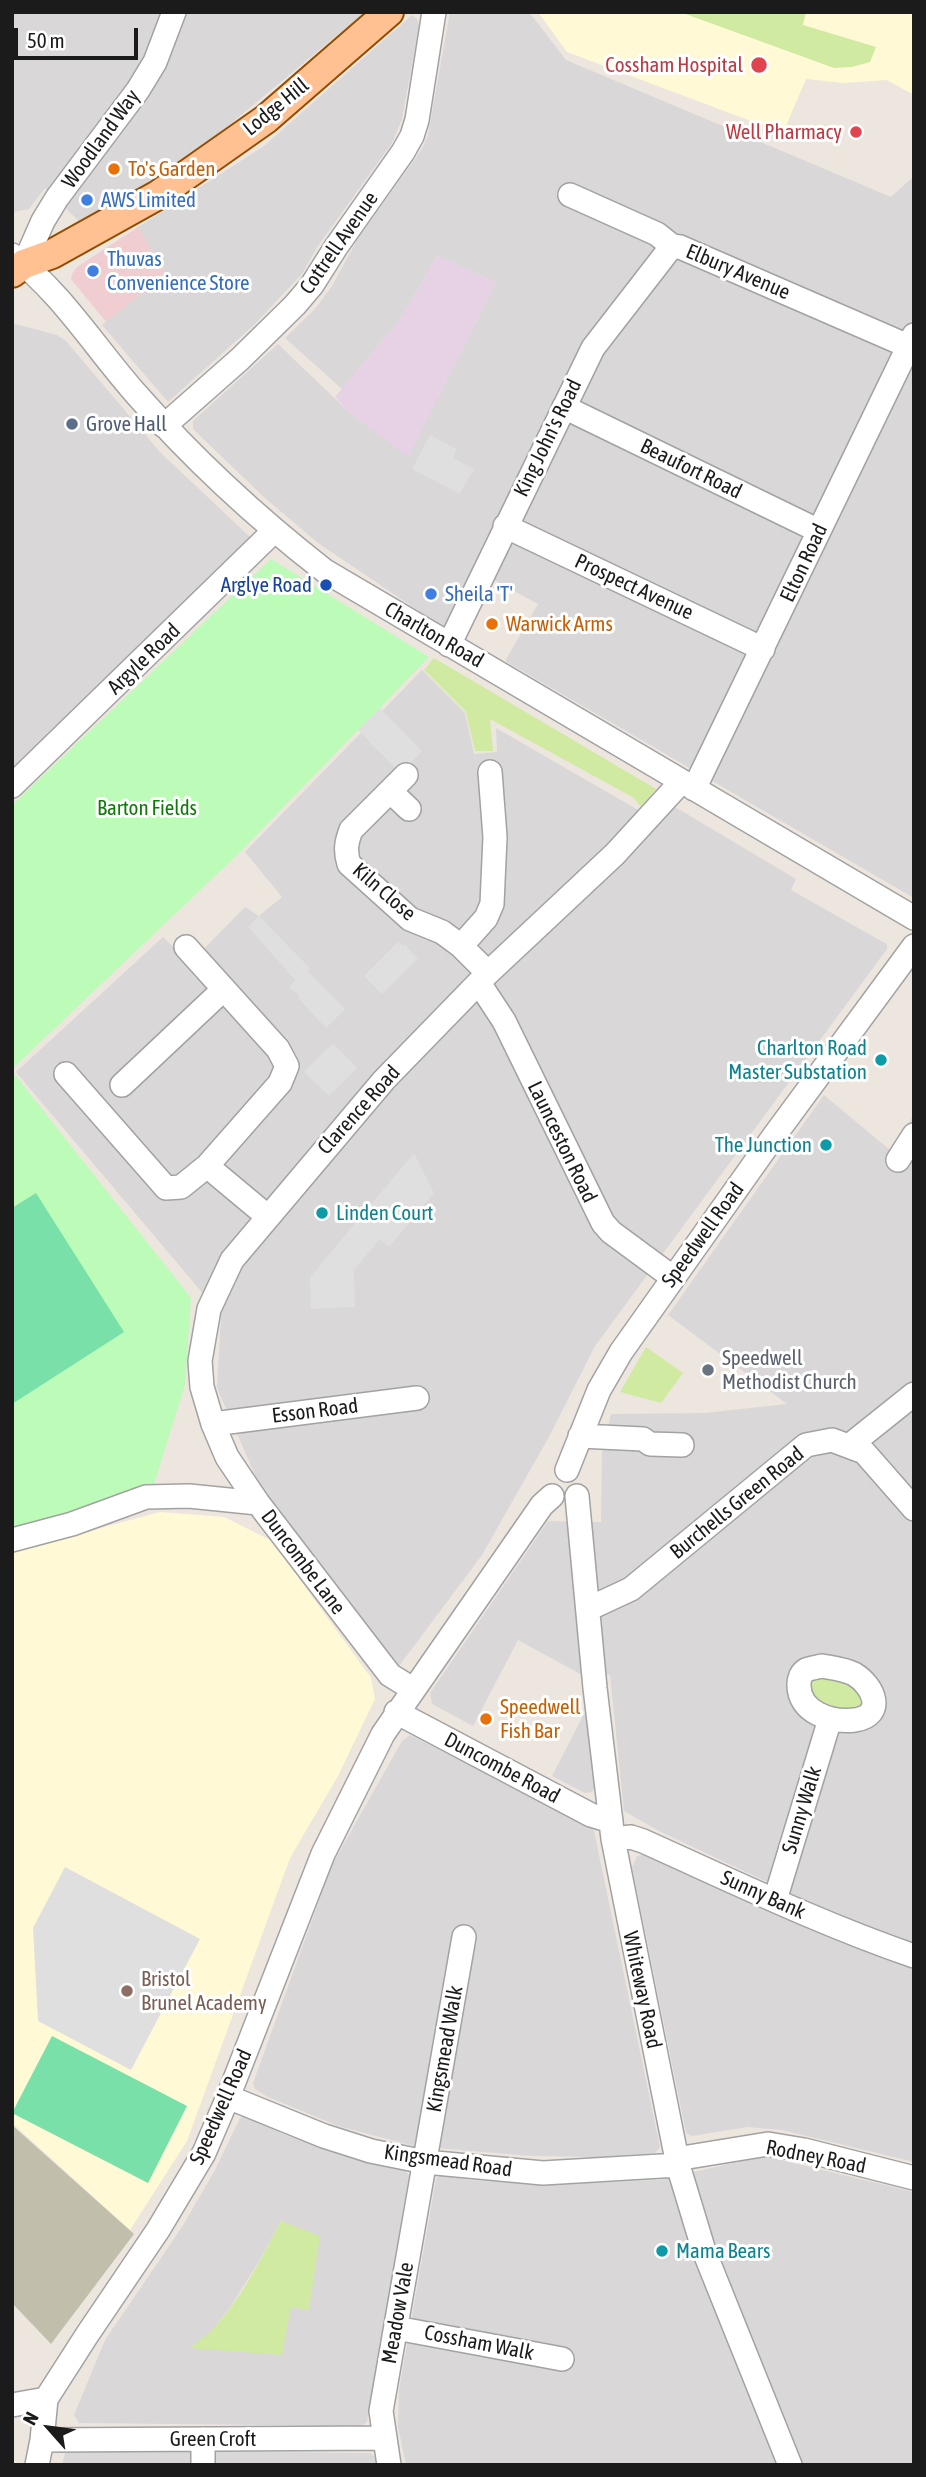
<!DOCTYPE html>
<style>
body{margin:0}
#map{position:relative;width:926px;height:2477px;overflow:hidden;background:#ede6df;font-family:"Asap Condensed",sans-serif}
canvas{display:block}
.frame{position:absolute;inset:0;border:14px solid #1b1b1b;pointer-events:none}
.north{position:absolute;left:14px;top:2393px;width:70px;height:70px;-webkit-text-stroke:5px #fff;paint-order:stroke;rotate:298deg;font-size:19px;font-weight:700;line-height:28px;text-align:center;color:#1b1b1b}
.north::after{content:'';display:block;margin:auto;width:24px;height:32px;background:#1b1b1b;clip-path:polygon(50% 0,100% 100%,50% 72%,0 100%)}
.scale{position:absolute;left:14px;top:28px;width:124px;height:32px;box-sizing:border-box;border:4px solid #1b1b1b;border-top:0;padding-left:9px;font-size:21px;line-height:24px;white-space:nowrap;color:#1b1b1b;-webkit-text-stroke:5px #fff;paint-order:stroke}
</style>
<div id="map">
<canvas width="926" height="2477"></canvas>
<div class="frame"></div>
<div class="north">N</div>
<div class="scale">50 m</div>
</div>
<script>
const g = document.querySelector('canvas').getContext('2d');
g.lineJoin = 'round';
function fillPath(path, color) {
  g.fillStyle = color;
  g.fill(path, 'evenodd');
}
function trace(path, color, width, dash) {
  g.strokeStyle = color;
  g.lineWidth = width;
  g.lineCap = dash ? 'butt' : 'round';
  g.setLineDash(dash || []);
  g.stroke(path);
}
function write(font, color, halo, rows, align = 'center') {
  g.font = font + ' "Asap Condensed",sans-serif';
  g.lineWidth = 6;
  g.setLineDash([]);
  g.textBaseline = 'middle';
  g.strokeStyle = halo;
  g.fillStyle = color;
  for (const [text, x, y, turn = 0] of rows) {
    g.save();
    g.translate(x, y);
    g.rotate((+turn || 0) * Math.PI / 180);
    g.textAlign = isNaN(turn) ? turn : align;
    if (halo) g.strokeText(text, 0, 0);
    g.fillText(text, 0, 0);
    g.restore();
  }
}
fillPath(new Path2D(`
 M12,12H365L223,130L89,231L45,188L29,209L12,212Z
 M450,12H529L566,60L891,197L914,176V898L505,661L538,604L476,570L444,628L318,543L265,498L193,429V421L278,344L350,413L408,456L496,282L437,256L399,321L342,389L285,338L315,309L332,286L357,240L422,149L428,135Z
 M412,15L417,19L419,26L402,119L392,143L318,246L302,274L255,324L168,402L102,325L166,274L138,227L264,146Z
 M12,323L57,335L66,341L160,452L251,538L12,768Z
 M422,670L465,713L474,754L497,752L496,728L659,822L675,807L796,879L791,890L883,942L887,944V949L595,1346L550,1435L482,1555L399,1666L260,1486L217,1388L221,1315L16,1072L163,937L190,963L245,907L259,916L282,897L245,852Z
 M824,1095L890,1150L914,1115V2162L782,2130L747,2127L692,2136L686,2133L632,1867L637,1856L647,1854L777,1915L787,1889L836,1734L879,1719L884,1710L886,1697L878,1678L856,1661L838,1656H820L819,1721L773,1880L767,1882L659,1831L624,1811L610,1675H582L518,1640L473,1726L432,1704L430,1693L548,1521L601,1522L602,1451L611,1414L704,1413L787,1404L668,1315Z
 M587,1708L595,1788L592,1792L585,1793L552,1776Z
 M410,1735L590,1826L594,1831L660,2147L655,2153L597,2157L531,2156L414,2146L338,2126L266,2096L255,2089L253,2083L332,1865L402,1741Z
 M245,2115L283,2134L338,2153L405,2170L409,2175L367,2422L362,2426L79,2423L74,2415L105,2340L182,2227L215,2170L240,2118ZM281,2221L309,2310L291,2307L190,2348L205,2339L229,2309L258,2263Z
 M769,2157L914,2192V2465H406L398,2427L399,2390L436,2179L441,2175L470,2180L539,2185L659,2180L755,2158Z
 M70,2450L370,2453L376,2458L378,2465H62L65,2453Z`), '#d9d7d8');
fillPath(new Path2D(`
 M138,227L166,274L106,322L71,279L72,274L77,267Z`), '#efcdd0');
fillPath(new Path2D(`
 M437,256L496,282L408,457L350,413L335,397L399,321Z`), '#e6d1e5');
fillPath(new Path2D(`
 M538,12H914V95L887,80L844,83L806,79L783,133L567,52Z
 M160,1512L224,1517L272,1541L371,1678L375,1699L338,1776L290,1858L187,2141L130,2230L12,2123V1552Z`), '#fff9d6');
fillPath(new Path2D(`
 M12,2125L134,2234L51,2344L12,2303Z`), '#c1beab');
fillPath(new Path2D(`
 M680,12H806L803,25L876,47L870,62L852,67L834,68Z
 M434,658L656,789L641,807L634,798L490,719L493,751H475L466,712L424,670Z
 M646,1347L683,1373L661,1403L620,1392Z
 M836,1677L863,1692L865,1706L843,1713L815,1703L807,1682L811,1678Z
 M281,2221L320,2236L309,2310L291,2307L282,2355L189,2348C230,2324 259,2262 281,2221Z`), '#d0eaa2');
fillPath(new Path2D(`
 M271,559L429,657L236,856L12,1069V805Z
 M12,1071L191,1298L185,1385L153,1487L12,1529Z`), '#bcfbb8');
fillPath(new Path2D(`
 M36,1193L124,1332L12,1404V1208Z
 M52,2036L187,2106L148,2183L12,2113Z`), '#79e0aa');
fillPath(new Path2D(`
 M430,435L457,449L453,458L474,469L460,494L412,469Z
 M380,708L422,751L409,764L397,770L358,730Z
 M259,916L310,968L308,971L345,1009L326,1028L298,998L299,996L289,987L295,980L248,927Z
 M398,942L403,946L405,945L418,958L382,994L364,976Z
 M333,1043L357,1068L329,1096L304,1072Z
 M414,1153L434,1193L389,1247L380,1239L354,1270L355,1307L311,1309L310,1277Z
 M65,1867L200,1939L131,2070L38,2021L33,1928Z`), '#dfdfdf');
const minor = new Path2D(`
 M570,195L657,234L672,246L680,247L908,346
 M12,255C62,293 96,349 137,395C194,460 257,518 325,571L914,918
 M24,264L43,221L57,198L138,90L155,62L174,12
 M564,407L819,531
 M164,426L240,359L295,305L312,285L336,247L403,152L412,136L417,120L434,12
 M505,526L763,649
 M449,645L593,348L672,246
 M406,775L351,830C346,843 345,851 349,864L410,919L442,932L461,946L488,973
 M12,786L274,531
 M694,789L914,335
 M390,791L409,809
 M461,946L486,918L492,904L495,837L490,772
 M186,947L278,1049L287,1066L280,1083L207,1166
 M479,983L504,1021L603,1223L611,1232L672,1277
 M66,1074L166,1188L181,1187L207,1166L267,1216
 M122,1085L224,989
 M898,1160L914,1135
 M213,1424L417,1398
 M580,1436L643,1439L650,1444L682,1445
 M849,1446L914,1394
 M567,1470L599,1390L621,1352L774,1136L914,946
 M577,1496L595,1688L613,1839L678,2165L704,2251L790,2465
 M12,1540L72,1524L146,1497L189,1496L258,1503
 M588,1609L631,1589L806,1445L832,1440L864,1452L914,1509
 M822,1666C833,1668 844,1669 854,1674C874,1686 886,1715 855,1720C831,1723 798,1712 799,1684C799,1679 801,1673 806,1670C810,1668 818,1667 822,1666Z
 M403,1683L390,1675L258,1503L227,1457L213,1424L202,1387L200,1361L209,1309L232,1260L384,1080L488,973L615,854L681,782
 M396,1712L591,1815L611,1821
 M613,1839L631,1837L643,1841C732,1881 821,1924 914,1956
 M775,1900L830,1719
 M228,2097L324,2136L371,2151L425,2162L543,2173L678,2165
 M676,2159L768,2144L804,2150L914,2178
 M396,2328L562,2359
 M12,2405L46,2399
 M203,2439V2465
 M42,2440L383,2438
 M37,2465L42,2440L46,2399L87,2335L158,2230L204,2153L228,2097L323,1854L383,1734L542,1505L552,1496
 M389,2465L381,2411L464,1937`);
const major = new Path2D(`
 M12,273L24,264L52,254L158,195L266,119L389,12`);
trace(minor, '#a2a2a2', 26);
trace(major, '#914d00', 32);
trace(minor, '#fff', 23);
trace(major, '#ffc192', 28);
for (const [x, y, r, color] of [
 [759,65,9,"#e0444e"],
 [856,132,7,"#e0444e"],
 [114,169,7,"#e8710a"],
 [87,200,7,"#3f7fe0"],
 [93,271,7,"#3f7fe0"],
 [72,424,7,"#5c6f8a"],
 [326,585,7,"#1a4fb4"],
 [431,594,7,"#3f7fe0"],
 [492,624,7,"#e8710a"],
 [881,1060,7,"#0f9aa8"],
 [826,1145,7,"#0f9aa8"],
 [322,1213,7,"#0f9aa8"],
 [708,1370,7,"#6b7280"],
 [486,1719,7,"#e8710a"],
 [127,1991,7,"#8d6e63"],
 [662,2251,7,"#0f9aa8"]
]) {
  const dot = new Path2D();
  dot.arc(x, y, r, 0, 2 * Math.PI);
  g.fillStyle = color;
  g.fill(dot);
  trace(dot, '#fff', 2.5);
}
write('21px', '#be3a42', '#fff', [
 ["Cossham Hospital",743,65],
 ["Well Pharmacy",842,132]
], 'right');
write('21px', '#1b1b1b', '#fff', [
 ["Lodge Hill",276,107,-39],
 ["Woodland Way",101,139,-54],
 ["Cottrell Avenue",339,243,-55],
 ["Elbury Avenue",738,272,23],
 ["King John's Road",548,438,-64],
 ["Beaufort Road",691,469,26],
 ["Elton Road",804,563,-65],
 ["Prospect Avenue",634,587,25],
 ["Charlton Road",434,635,30],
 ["Argyle Road",144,659,-44],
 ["Kiln Close",384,892,41],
 ["Clarence Road",359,1110,-48],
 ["Launceston Road",562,1142,64],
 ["Speedwell Road",703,1235,-54],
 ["Esson Road",315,1411,-7],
 ["Burchells Green Road",737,1503,-39],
 ["Duncombe Lane",303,1562,53],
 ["Duncombe Road",502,1768,28],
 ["Sunny Walk",802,1810,-73],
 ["Sunny Bank",763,1895,24],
 ["Whiteway Road",642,1990,78],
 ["Kingsmead Walk",445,2049,-80],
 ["Speedwell Road",221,2107,-66],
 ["Rodney Road",816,2157,11],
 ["Kingsmead Road",448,2161,8],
 ["Meadow Vale",398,2313,-80],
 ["Cossham Walk",479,2343,11],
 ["Green Croft",213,2439]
]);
write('21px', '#c56008', '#fff', [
 ["To's Garden",128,169],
 ["Warwick Arms",506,624],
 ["Speedwell",500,1707],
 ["Fish Bar",500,1731]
], 'left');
write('21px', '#366cbe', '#fff', [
 ["AWS Limited",101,200],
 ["Thuvas",107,259],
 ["Convenience Store",107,283],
 ["Sheila 'T'",445,594]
], 'left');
write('21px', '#4e5e75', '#fff', [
 ["Grove Hall",86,424]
], 'left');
write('21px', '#164399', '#fff', [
 ["Arglye Road",312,585]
], 'right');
write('21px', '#0e7a07', '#fff', [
 ["Barton Fields",147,808]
]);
write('21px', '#0d838f', '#fff', [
 ["Charlton Road",867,1048],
 ["Master Substation",867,1072],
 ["The Junction",812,1145],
 ["Linden Court",336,1213,"left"],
 ["Mama Bears",676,2251,"left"]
], 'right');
write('21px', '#5b616d', '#fff', [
 ["Speedwell",722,1358],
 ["Methodist Church",722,1382]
], 'left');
write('21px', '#785e54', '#fff', [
 ["Bristol",141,1979],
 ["Brunel Academy",141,2003]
], 'left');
</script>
